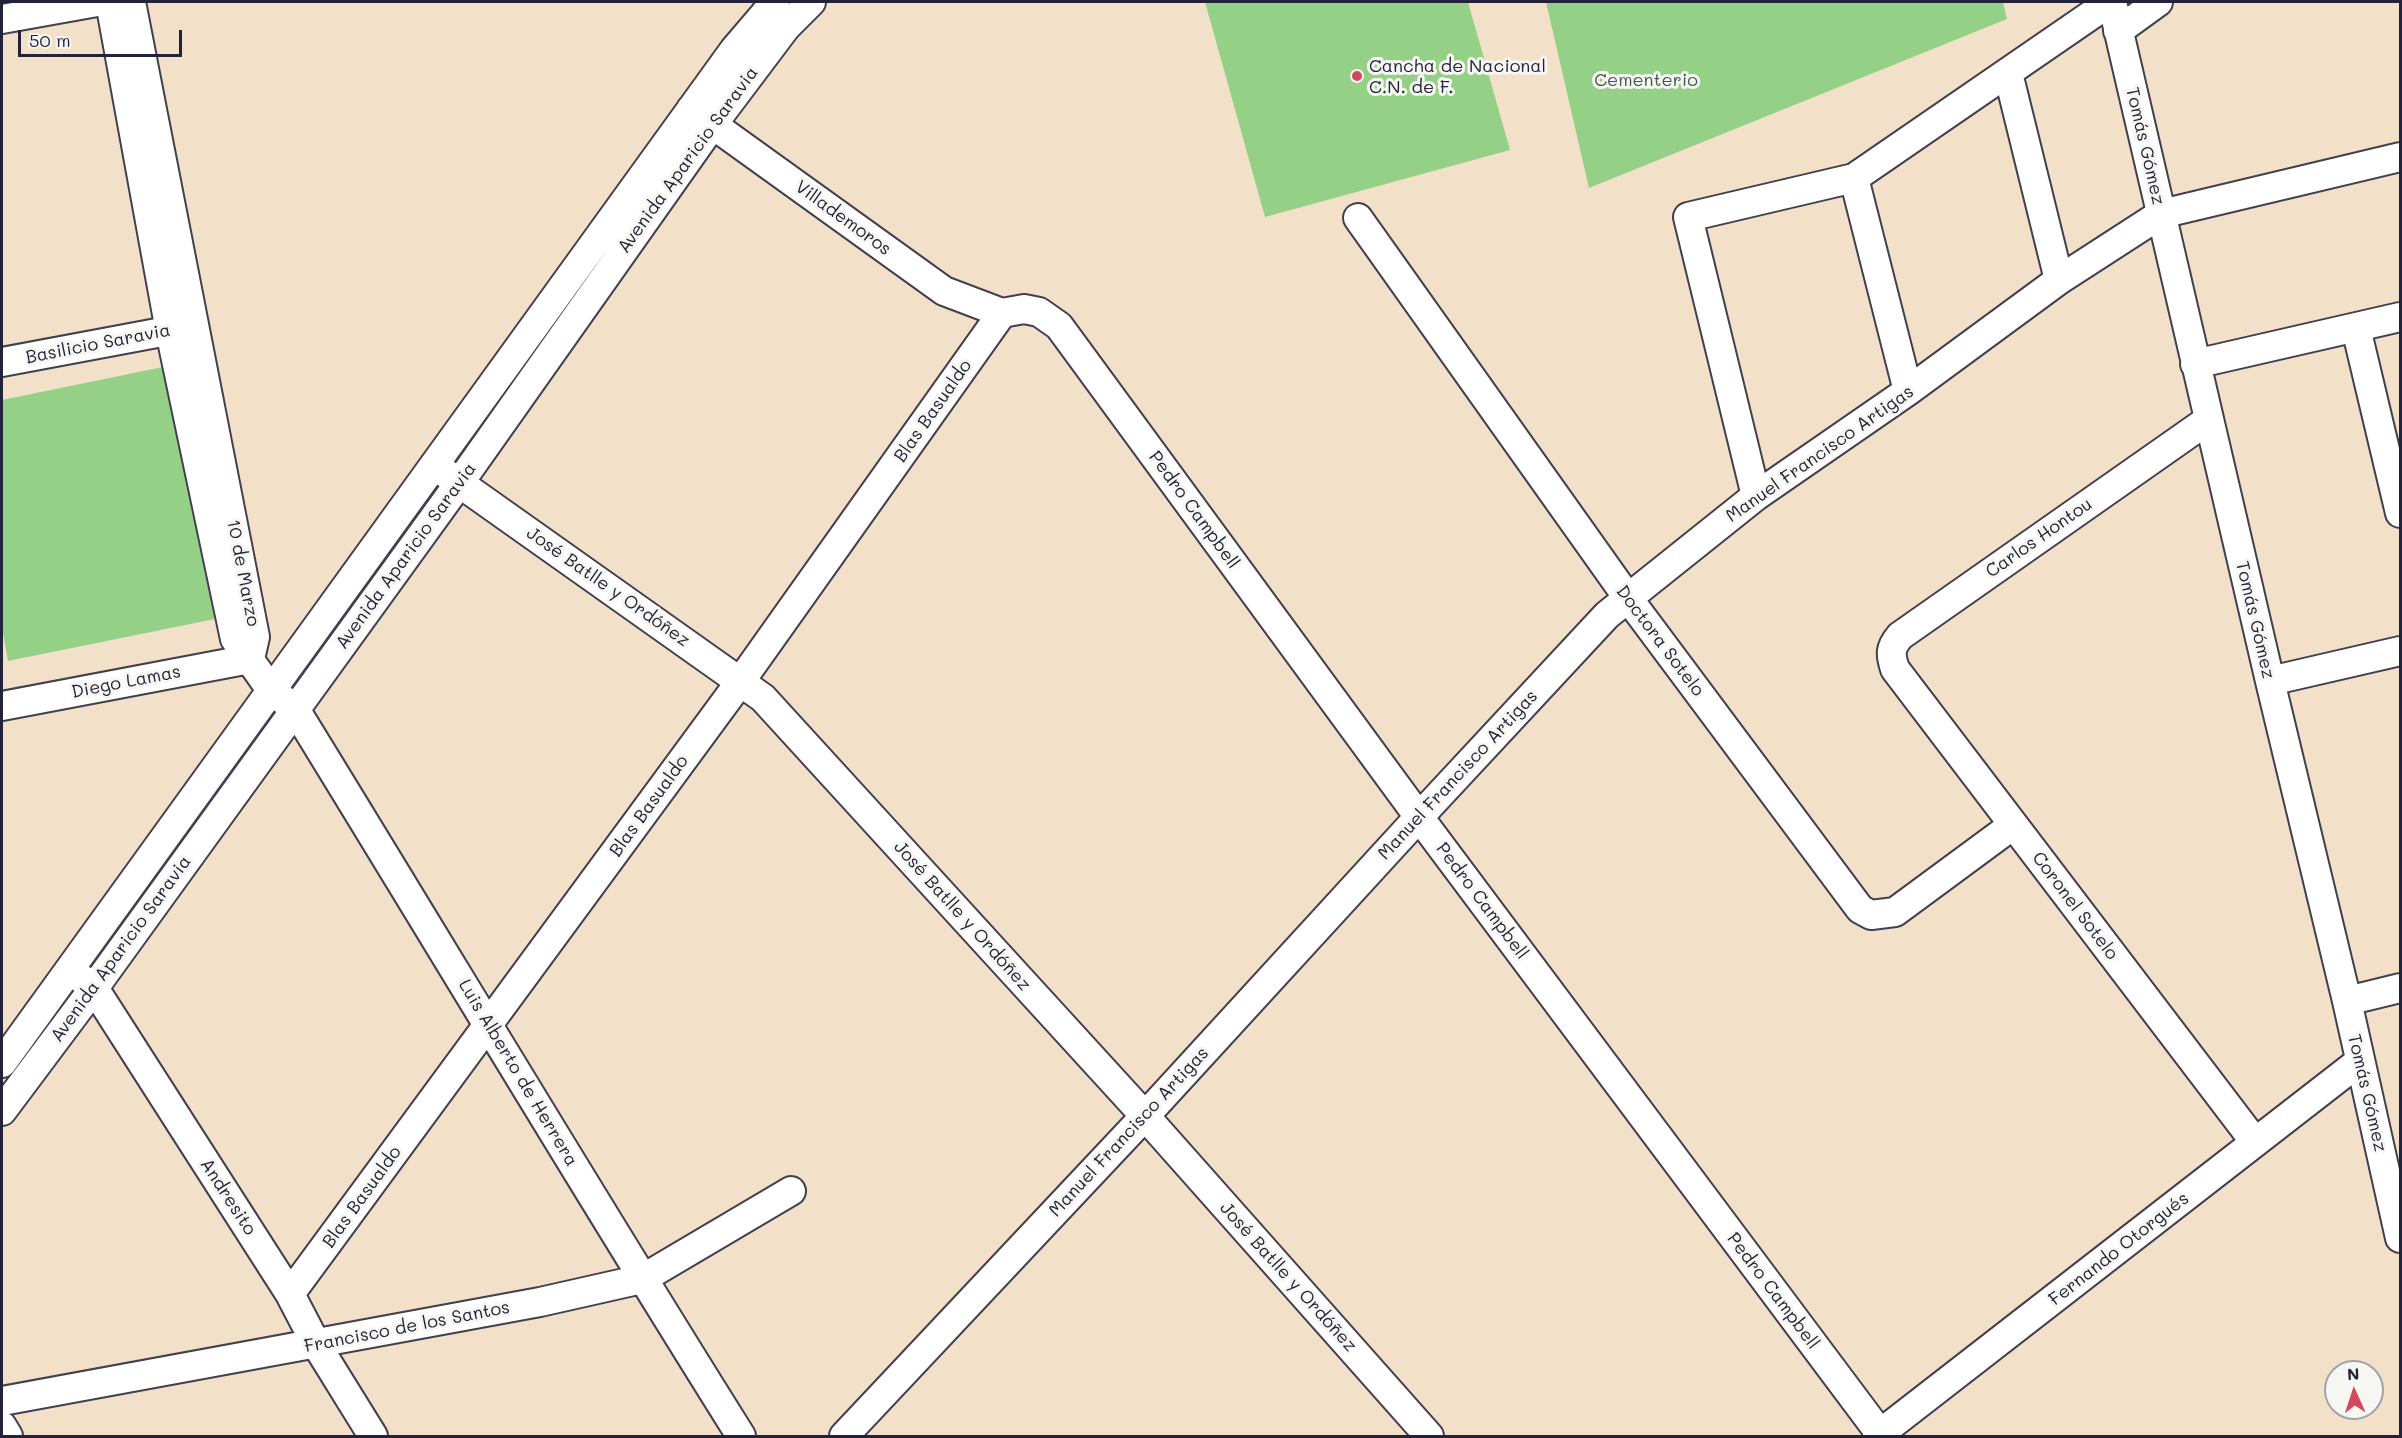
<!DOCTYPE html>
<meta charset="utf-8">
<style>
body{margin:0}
#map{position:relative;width:2402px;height:1438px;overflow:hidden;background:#f2e1c8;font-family:Mali,sans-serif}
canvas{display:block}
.frame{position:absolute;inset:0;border:3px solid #22223b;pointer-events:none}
.north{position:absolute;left:2324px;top:1360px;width:60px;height:60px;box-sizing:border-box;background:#f6f6f2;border:2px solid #a1a1a9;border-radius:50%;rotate:357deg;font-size:16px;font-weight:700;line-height:24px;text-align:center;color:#22223b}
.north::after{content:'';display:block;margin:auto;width:21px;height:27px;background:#d1495b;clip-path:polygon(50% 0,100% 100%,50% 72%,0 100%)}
.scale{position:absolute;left:18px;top:30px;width:164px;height:27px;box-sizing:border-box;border:3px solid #22223b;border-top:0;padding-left:8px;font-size:18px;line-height:21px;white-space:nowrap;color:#22223b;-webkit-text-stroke:4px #f6f6f2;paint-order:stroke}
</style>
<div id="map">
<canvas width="2402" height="1438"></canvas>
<div class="frame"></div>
<div class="north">N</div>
<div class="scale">50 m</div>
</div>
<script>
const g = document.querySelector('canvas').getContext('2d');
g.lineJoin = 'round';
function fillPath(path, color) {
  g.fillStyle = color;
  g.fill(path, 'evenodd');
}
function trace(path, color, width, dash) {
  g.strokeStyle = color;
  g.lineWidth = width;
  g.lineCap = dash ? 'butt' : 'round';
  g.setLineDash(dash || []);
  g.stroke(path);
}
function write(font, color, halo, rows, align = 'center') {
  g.font = font + ' Mali,sans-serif';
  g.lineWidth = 6;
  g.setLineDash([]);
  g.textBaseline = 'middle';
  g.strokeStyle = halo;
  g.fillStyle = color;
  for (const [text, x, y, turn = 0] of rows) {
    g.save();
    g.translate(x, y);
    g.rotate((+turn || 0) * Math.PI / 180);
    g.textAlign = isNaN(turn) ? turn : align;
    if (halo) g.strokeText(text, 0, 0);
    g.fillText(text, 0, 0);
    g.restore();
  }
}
fillPath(new Path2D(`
 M1205,2H1468L1510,150L1265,217Z
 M1546,2H2003L2007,19L1589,188Z
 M163,367L215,619L8,661L2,627V400Z`), '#94d187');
const minor = new Path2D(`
 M110,2L170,331L235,639L271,690L295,709C444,951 590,1196 741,1436
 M131,2L255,637L250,659
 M2112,2L2270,681L2347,1001L2400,1238
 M2,19L97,2
 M2118,31L2158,2
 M2008,73L2059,280
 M691,109L944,291L1002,313L1024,309L1039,312L1059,326L1419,817L1882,1436
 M1854,178L1908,391
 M1358,218L1628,598L1860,909L1871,915L1895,912L2013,825
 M2356,328L2400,513
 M2,362L189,327
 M2195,364L2400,317
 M2208,420L1900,636C1890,648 1890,654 1895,669L2255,1142
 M434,465L763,698L1145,1116L1429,1436
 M1756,496L1688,217L1854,178L2110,2
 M2270,681L2400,651
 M2,706L250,659
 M82,979L94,988L290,1294L316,1344L373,1436
 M2347,1001L2400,988
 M2,1063L734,50L775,2
 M2,1111L94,988L460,482L713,124L786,27L811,2
 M290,1294L740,682L1002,313
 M2,1401L540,1302L642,1279L791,1191
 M2,1426L8,1436
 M844,1436L1145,1116L1419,817L1607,615L1756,496L1908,391L2059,280L2161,214L2400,157
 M1877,1436L2360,1061`);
trace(minor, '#413f50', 32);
trace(minor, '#fff', 28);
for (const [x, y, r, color] of [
 [1357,76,6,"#d1495b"]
]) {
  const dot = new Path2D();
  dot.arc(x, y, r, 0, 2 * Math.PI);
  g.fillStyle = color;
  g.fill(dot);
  trace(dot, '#f6f6f2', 2);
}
write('18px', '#22223b', '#f6f6f2', [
 ["Cancha de Nacional",1369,66],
 ["C.N. de F.",1369,87]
], 'left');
write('18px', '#445752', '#f6f6f2', [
 ["Cementerio",1646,80]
]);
write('18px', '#22223b', '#f6f6f2', [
 ["Tomás Gómez",2145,146,77],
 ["Avenida Aparicio Saravia",688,160,-54],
 ["Villademoros",843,218,36],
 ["Basilicio Saravia",98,344,-11],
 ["Blas Basualdo",933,411,-55],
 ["Manuel Francisco Artigas",1820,454,-35],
 ["Pedro Campbell",1194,510,54],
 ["Carlos Hontou",2039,538,-35],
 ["Avenida Aparicio Saravia",406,556,-54],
 ["10 de Marzo",243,573,79],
 ["José Batlle y Ordóñez",608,587,35],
 ["Tomás Gómez",2255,620,77],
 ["Doctora Sotelo",1660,641,53],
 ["Diego Lamas",126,682,-11],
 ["Manuel Francisco Artigas",1458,775,-47],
 ["Blas Basualdo",649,806,-54],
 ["Pedro Campbell",1482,901,53],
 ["Coronel Sotelo",2075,906,53],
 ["José Batlle y Ordóñez",962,916,48],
 ["Avenida Aparicio Saravia",121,949,-54],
 ["Luis Alberto de Herrera",518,1073,59],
 ["Tomás Gómez",2367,1093,77],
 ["Manuel Francisco Artigas",1129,1132,-47],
 ["Andresito",228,1197,57],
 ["Blas Basualdo",362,1197,-54],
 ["Fernando Otorgués",2119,1249,-38],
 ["José Batlle y Ordóñez",1288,1277,48],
 ["Pedro Campbell",1773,1291,53],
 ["Francisco de los Santos",407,1327,-11]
]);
</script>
